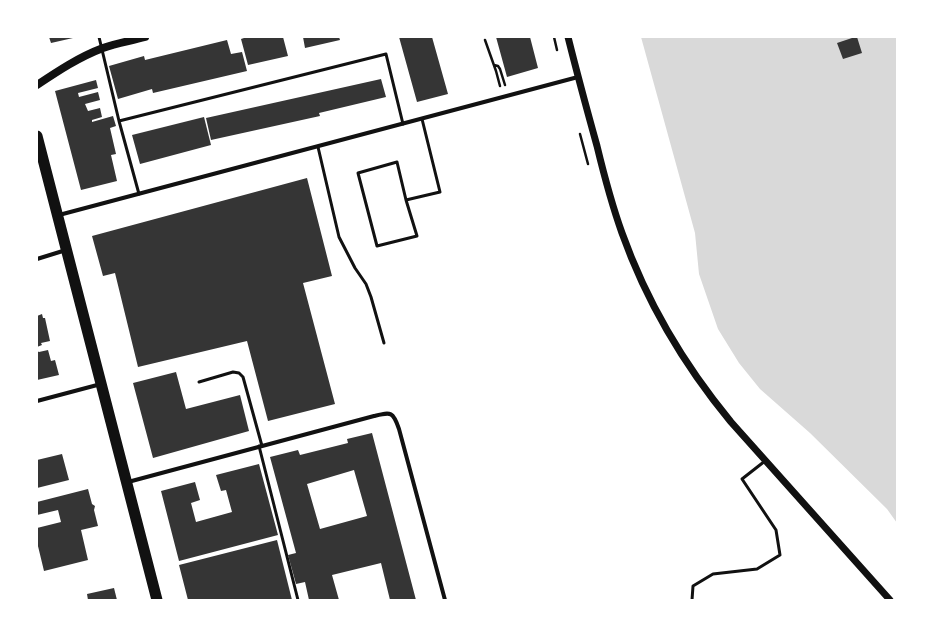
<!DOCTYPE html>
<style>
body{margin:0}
#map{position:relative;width:934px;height:637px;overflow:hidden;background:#fff;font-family:"Exo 2",sans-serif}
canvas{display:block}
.frame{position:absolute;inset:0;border:38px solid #fff;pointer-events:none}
</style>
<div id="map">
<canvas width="934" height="637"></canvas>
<div class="frame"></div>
</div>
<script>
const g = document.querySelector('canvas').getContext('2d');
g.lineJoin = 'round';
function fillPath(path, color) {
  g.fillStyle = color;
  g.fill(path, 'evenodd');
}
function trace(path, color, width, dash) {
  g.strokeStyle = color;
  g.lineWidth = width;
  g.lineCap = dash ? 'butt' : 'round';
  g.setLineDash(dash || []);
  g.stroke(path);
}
fillPath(new Path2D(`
 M641,37H897V523L887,509L810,433L760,389L739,363L718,329L699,274L695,233Z`), '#d9d9d9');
fillPath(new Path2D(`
 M49,37H73V38L51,43Z
 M247,37H283L288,56L248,65L241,39Z
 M303,37H339L340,40L305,48Z
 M399,37H432L448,94L417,102Z
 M496,37H530L538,68L507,77Z
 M855,37H857L862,53L843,59L837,43Z
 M227,40L231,54L242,52L247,71L153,93L152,89L118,99L109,66L144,56L145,60Z
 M381,79L386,97L319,113L320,116L211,140L206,118Z
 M96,80L98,88L78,93L79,97L98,92L100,100L85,104L88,111L100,108L102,117L92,120V122L113,116L116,126L110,128L116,154L111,155L117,181L81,190L55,91Z
 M204,117L211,145L140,164L132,135Z
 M307,178L332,276L303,283L335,404L268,421L247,341L138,367L115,273L103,276L92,236Z
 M42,314L43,318H45L50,341L41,343L42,345L37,347V316Z
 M48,350L51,361L55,360L59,375L37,380V351L39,352Z
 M176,372L186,409L240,395L249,431L153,458L133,383Z
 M372,433L416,600H390L381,563L332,575L339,600H309L305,582L296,584L288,555L296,553L270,457L298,450L300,455L348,443L347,439ZM354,470L367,516L320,529L307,484Z
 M62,454L69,480L37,488V460Z
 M259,464L278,535L179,561L161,491L195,482L200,500L191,503L196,522L232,512L226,490L221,491L216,475Z
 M88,489L92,504L95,506L94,510L98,526L81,530L88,560L44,571L37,542V528L61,522L58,510L37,515V502Z
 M277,540L292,600H188L179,565Z
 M114,588L117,600H88L87,594Z`), '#353535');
trace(new Path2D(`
 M554,37L557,50
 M485,40L496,71L500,86
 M494,65L498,66L500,69L505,85
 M580,134L588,164`), '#111', 2.5);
trace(new Path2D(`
 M99,37L119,121L386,54L403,124
 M119,121L139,194
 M318,147L339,237L355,268L366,284L371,297L384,343
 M406,200L417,236L377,246L358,173L397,162L406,200L440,192L422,119
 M199,382L233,372L239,373L243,377L262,446
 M259,446L298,600
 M692,600L693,586L713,574L757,569L780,555L776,530L742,479L765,461`), '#111', 3);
trace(new Path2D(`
 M59,215L578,77
 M37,259L66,250
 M37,401L101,384
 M128,482L374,416C391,412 393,411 399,429L445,600`), '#111', 4);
trace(new Path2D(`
 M568,37C577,73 587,110 597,146C604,175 612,205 622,233C647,303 684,365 731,422L890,600`), '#111', 7);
trace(new Path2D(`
 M37,85C58,71 79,57 103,48C117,43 131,41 145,37`), '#111', 8);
trace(new Path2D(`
 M37,136L157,600`), '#111', 11);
</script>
